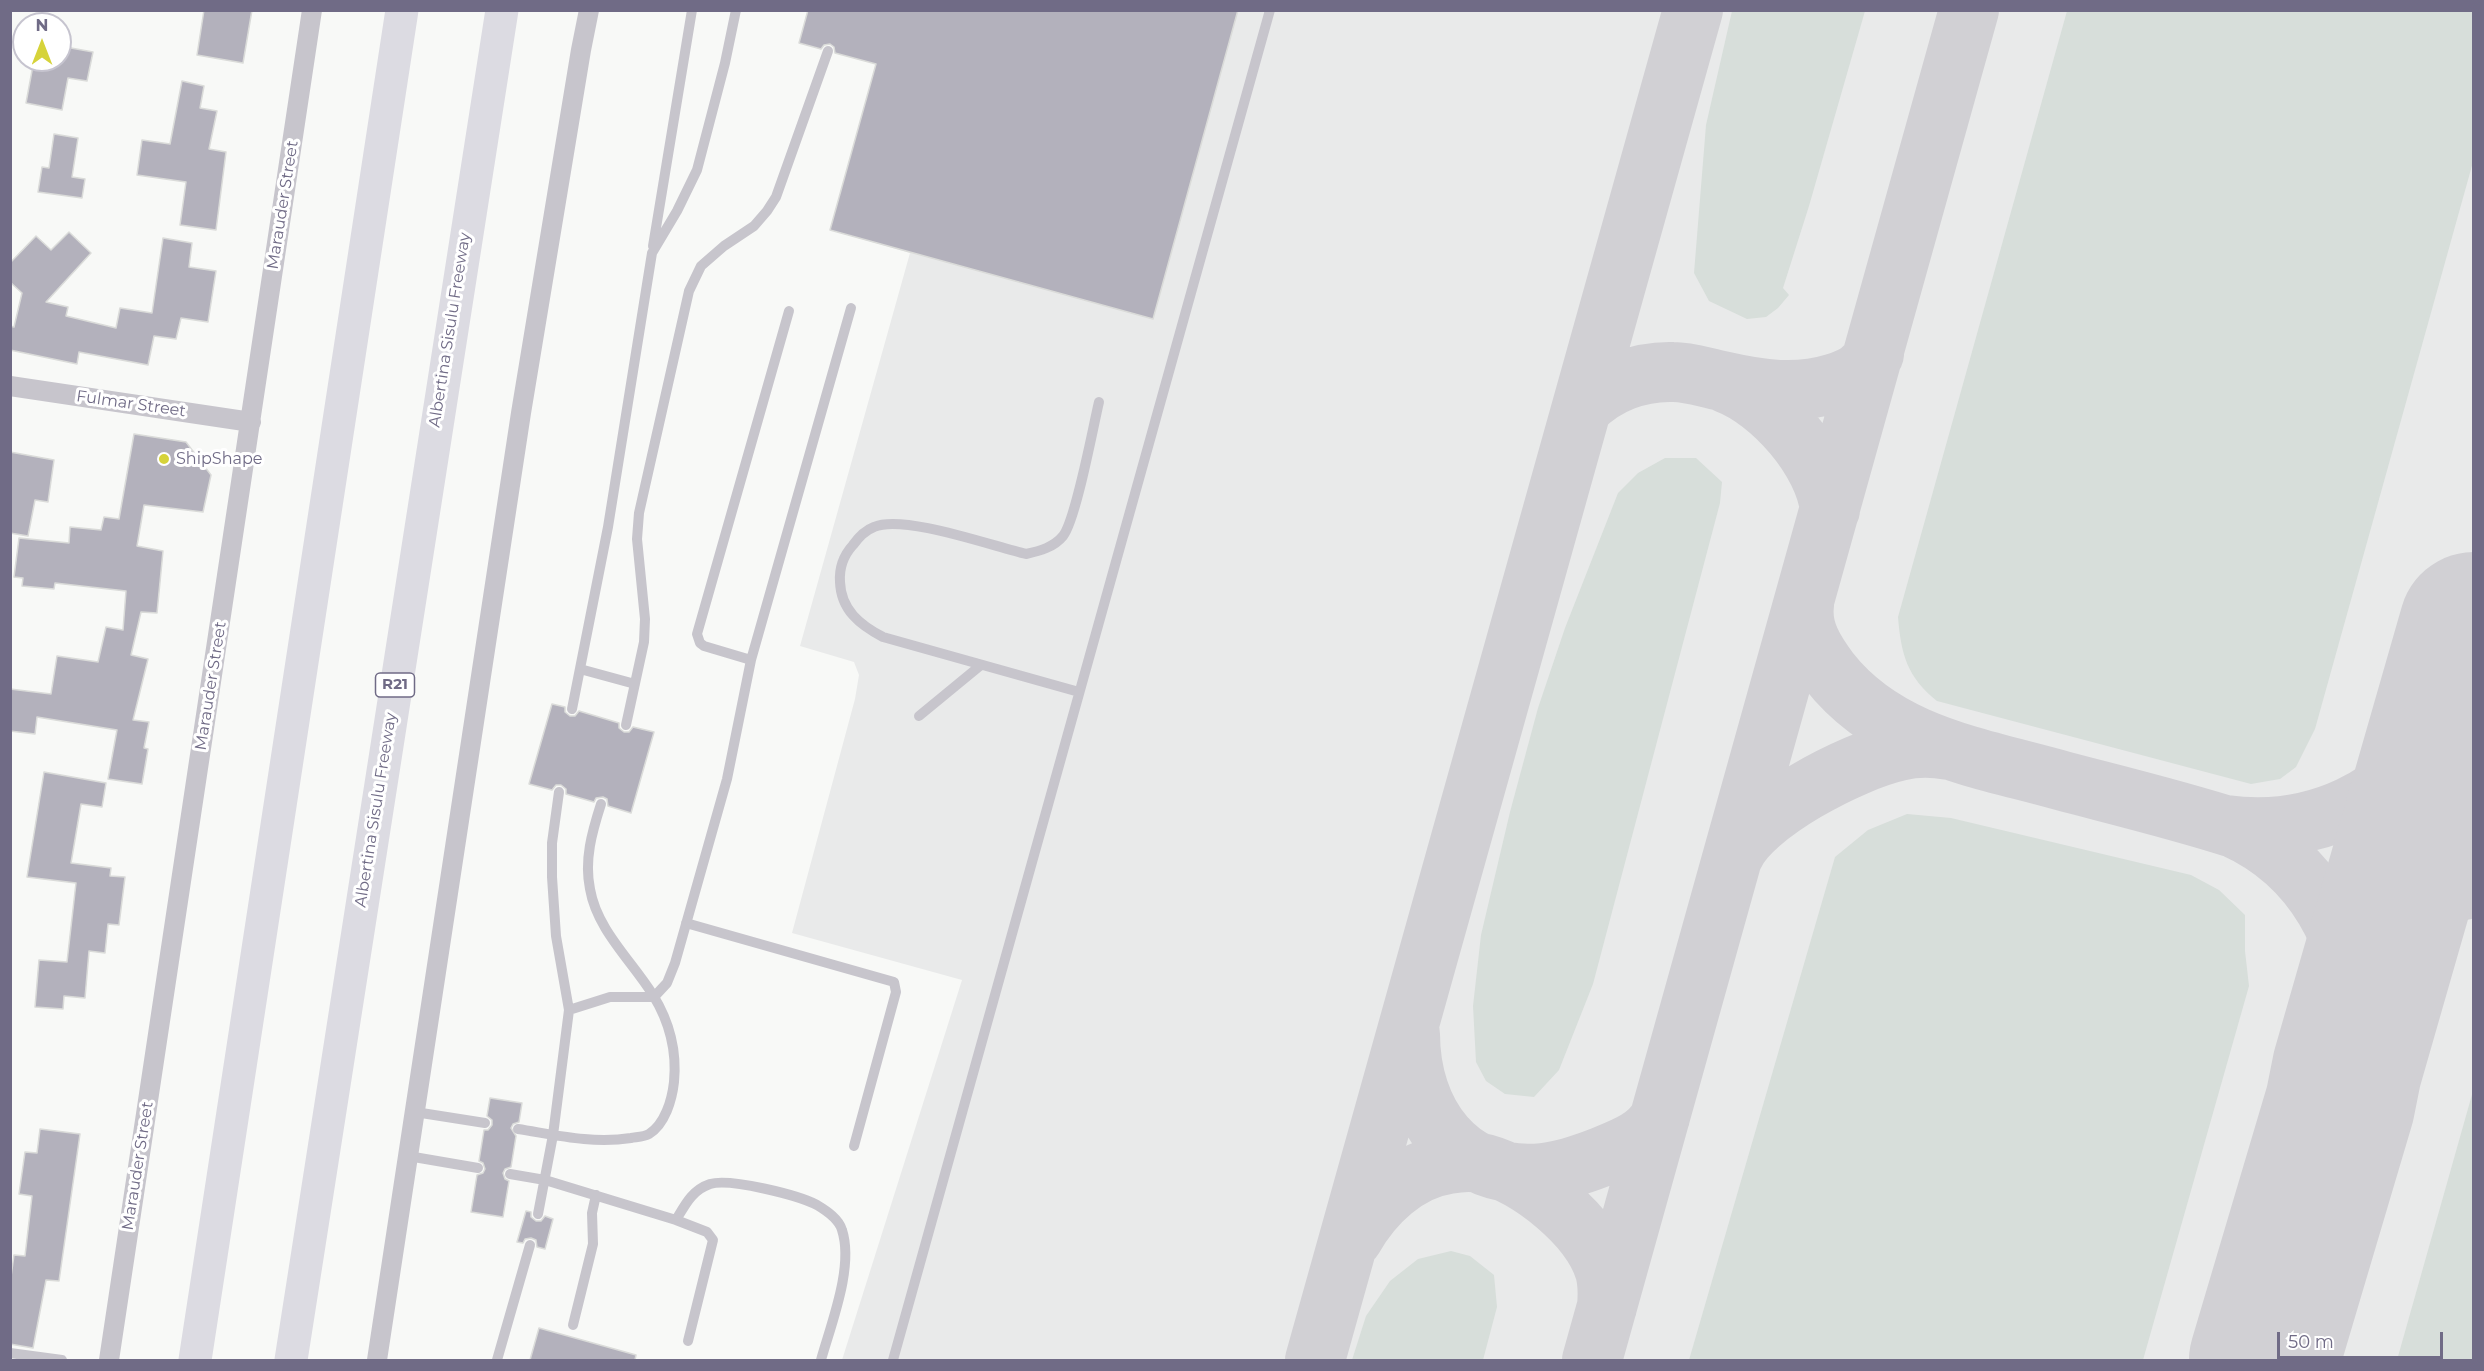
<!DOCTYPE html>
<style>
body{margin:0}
#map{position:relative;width:2484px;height:1371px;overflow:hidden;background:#f8f9f7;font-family:Montserrat,sans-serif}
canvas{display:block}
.frame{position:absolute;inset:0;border:12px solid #706b86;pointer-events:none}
.north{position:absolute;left:12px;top:12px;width:60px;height:60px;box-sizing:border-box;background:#fff;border:2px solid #c6c4cf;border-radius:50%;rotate:0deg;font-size:16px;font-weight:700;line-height:24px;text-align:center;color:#706b86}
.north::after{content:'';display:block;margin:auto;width:21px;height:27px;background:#d6d33a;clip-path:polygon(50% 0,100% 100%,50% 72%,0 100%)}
.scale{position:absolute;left:2277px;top:1332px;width:166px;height:27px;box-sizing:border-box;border:3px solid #706b86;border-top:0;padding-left:8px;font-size:18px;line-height:21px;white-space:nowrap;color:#706b86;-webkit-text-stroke:4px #fff;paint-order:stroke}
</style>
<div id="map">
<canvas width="2484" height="1371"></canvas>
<div class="frame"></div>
<div class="north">N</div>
<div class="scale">50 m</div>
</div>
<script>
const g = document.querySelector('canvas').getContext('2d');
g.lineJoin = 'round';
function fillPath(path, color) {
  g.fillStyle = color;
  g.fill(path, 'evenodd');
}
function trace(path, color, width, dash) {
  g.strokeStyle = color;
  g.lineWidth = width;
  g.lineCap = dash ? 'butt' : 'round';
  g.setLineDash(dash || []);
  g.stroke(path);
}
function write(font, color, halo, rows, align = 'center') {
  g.font = font + ' Montserrat,sans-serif';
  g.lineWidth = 6;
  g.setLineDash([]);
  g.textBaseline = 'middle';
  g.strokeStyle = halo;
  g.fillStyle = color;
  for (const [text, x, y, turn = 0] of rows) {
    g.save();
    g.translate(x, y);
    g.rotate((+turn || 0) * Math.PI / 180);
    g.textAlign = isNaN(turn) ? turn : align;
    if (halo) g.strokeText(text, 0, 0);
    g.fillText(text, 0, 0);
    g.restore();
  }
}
fillPath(new Path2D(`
 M873,11H2473V1360H842L962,980L792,933L855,699L859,675L854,662L800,646L910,253L830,230L876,64Z`), '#e9eaea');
fillPath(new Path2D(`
 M1732,11H1865L1809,206L1783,288L1789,295L1778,308L1766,317L1747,319L1709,301L1694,273L1706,125Z
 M2067,11H2473V162L2315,729L2296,767L2280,779L2251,784L1937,701C1907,677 1901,654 1898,617Z
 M1665,458H1696L1722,482L1720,503L1593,984L1559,1070L1534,1097L1505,1094L1486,1081L1476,1062L1473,1006L1481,935L1510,812L1538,708L1565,628L1618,493L1638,473Z
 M1907,814L1951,818L2191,875L2219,890L2245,915V951L2249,986L2143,1360H1689L1835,857L1868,830Z
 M2473,1091V1360H2397Z
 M1451,1251L1470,1256L1494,1275L1497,1307L1483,1360H1352L1366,1316L1390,1281L1418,1259Z`), '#d7deda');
trace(new Path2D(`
 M1726,383C1772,400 1825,461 1830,510
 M1582,408C1605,384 1639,371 1673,372C1690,372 1706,378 1722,381C1761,390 1797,395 1835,383C1852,378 1866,371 1874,354
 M1804,605C1801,630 1814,651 1829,671C1887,745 1978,757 2063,781C2120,796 2178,810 2234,828C2312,863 2359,943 2354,1028C2352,1053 2345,1079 2340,1104
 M2449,719C2434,780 2417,830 2474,876
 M2225,825C2311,837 2399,800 2439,720C2455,689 2463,654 2474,621
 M1733,857C1751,813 1853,761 1899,751C1915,747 1932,747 1949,750
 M2361,1026C2384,959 2392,900 2474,888
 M1410,1034C1410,1113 1458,1182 1543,1173C1563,1171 1583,1164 1601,1157C1623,1148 1649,1139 1660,1117
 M1353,1238C1373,1203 1407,1170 1448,1164C1459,1162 1474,1161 1485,1164C1529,1176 1591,1225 1605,1271C1608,1282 1608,1295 1607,1307
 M1315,1360L1693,10
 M1592,1360L1969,10`), '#d1d0d4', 60);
trace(new Path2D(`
 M2264,1360L2340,1104L2347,1069L2474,627`), '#d1d0d4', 150);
const building = new Path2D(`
 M204,10H252L243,63L197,55Z
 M808,10H1238L1153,319L830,230L876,64L835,53L834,47L830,44L824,45L821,49L799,43Z
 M60,46L93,52L87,81L68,78L62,110L26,103L34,60H60Z
 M182,81L204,86L200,108L217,111L209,149L226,152L216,230L180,225L186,182L137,175L142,140L170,144Z
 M54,134L78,138L72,177L85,179L82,198L38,192L42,167L49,168Z
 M69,232L91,253L46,302L68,307L66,316L116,328L120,308L152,313L163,238L192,243L189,267L216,271L208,322L181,318L176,339L154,336L148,365L79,352L77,364L10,350V326L14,327L22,293L10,282V263L36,236L51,250Z
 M134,434L186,442L211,475L203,512L144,505L137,546L163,551L157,613L141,612L131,655L148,659L133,720L149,722L144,748L148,749L142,784L108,779L117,730L37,717L35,734L10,731V689L51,694L57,656L98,662L106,627L123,630L126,591L55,583L54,589L22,586L23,578L14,577L19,538L69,543L70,527L101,530L104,517L119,519Z
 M10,452L54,460L48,502L35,500L28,536L10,533Z
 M552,704L565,707V712L570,716H575L579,711L619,723V728L624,732H629L633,727L654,732L631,813L608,806L607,799L603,797L596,798L594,802L566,794V789L561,785H556L552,790L529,784Z
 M44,772L106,783L102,807L81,804L71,863L111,868L110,876L125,877L119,925L108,924L105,953L89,951L85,998L64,996L63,1009L35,1007L39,960L67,962L76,883L27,877Z
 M490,1098L522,1103L519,1122L513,1124L511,1128L516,1136L511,1167L505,1169L503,1173L505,1179L509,1181L503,1217L471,1212L477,1175L483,1173L485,1169L483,1163L479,1161L484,1130H488L492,1125V1120L487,1116Z
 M40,1129L80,1134L59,1281L46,1280L33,1348L10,1344V1284L14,1255L25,1256L32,1196L19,1194L25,1152L37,1153Z
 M526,1211L531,1212V1217L536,1221H541L545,1216L553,1219L545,1249L537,1247L536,1240L531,1238L525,1239L523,1243L517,1242Z
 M539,1328L636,1355L635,1360H530Z`);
fillPath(building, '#b3b1bc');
trace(building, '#dadbd9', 1.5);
trace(new Path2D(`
 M653,246L692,10
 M751,660L704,646L700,643L697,634L789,311
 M580,669L635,684
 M1079,692L883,637C860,625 841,610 840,582C839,567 843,556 853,545C858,538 866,530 874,527C903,514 992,546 1026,554C1040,551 1054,547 1063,536C1076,520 1093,427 1099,402
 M572,709L608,527L652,253L677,211L697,170L725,63L736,10
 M919,716L981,665
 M626,725L644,642L645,619L637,539L639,513L689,291L701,266L724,246L754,226L767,211L776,197L828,51
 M686,923L894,982L896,992L854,1146
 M569,1010L610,997H654L667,983L675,963L727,779L751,660L851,308
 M415,1112L485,1123
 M518,1129C556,1135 592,1144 631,1138C636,1137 644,1137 649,1134C665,1124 672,1100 674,1082C677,1051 669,1021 653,995C632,961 597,930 590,889C584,860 592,832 601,804
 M408,1156L478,1168
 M510,1174L545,1180L676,1220C685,1205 692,1190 710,1184C730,1178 798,1195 817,1205C827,1211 839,1219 842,1230C854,1267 831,1324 821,1360
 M538,1214L553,1135L569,1010L556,936L552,877V843L559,792
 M676,1220L707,1232L713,1240L688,1341
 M573,1325L593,1244L592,1213L596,1195
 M10,1353L62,1360
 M497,1360L530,1245
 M893,1360L1270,10`), '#c7c5cc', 10);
trace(new Path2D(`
 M10,386L251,422
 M109,1360L312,10
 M377,1360L521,413L581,50L589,10`), '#c7c5cc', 20);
trace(new Path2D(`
 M195,1360L402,10
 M291,1360L502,10`), '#dcdbe2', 33);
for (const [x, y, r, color] of [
 [164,459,6,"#d6d33a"]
]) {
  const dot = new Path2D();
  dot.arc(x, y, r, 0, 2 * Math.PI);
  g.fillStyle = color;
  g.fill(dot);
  trace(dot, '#fff', 2);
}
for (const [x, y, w] of [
 [395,685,39]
]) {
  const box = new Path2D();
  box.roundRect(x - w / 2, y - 12, w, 24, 4.5);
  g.fillStyle = '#fff';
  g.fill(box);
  trace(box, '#706b86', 1.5);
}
write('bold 15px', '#706b86', null, [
 ["R21",395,685]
]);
write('16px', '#706b86', '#fff', [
 ["Marauder Street",283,205,-81],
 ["Albertina Sisulu Freeway",450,330,-81],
 ["Fulmar Street",131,404,8],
 ["Marauder Street",211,686,-81],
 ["Albertina Sisulu Freeway",376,810,-81],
 ["Marauder Street",138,1166,-81]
]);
write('16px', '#706b86', '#fff', [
 ["ShipShape",176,459]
], 'left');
</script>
